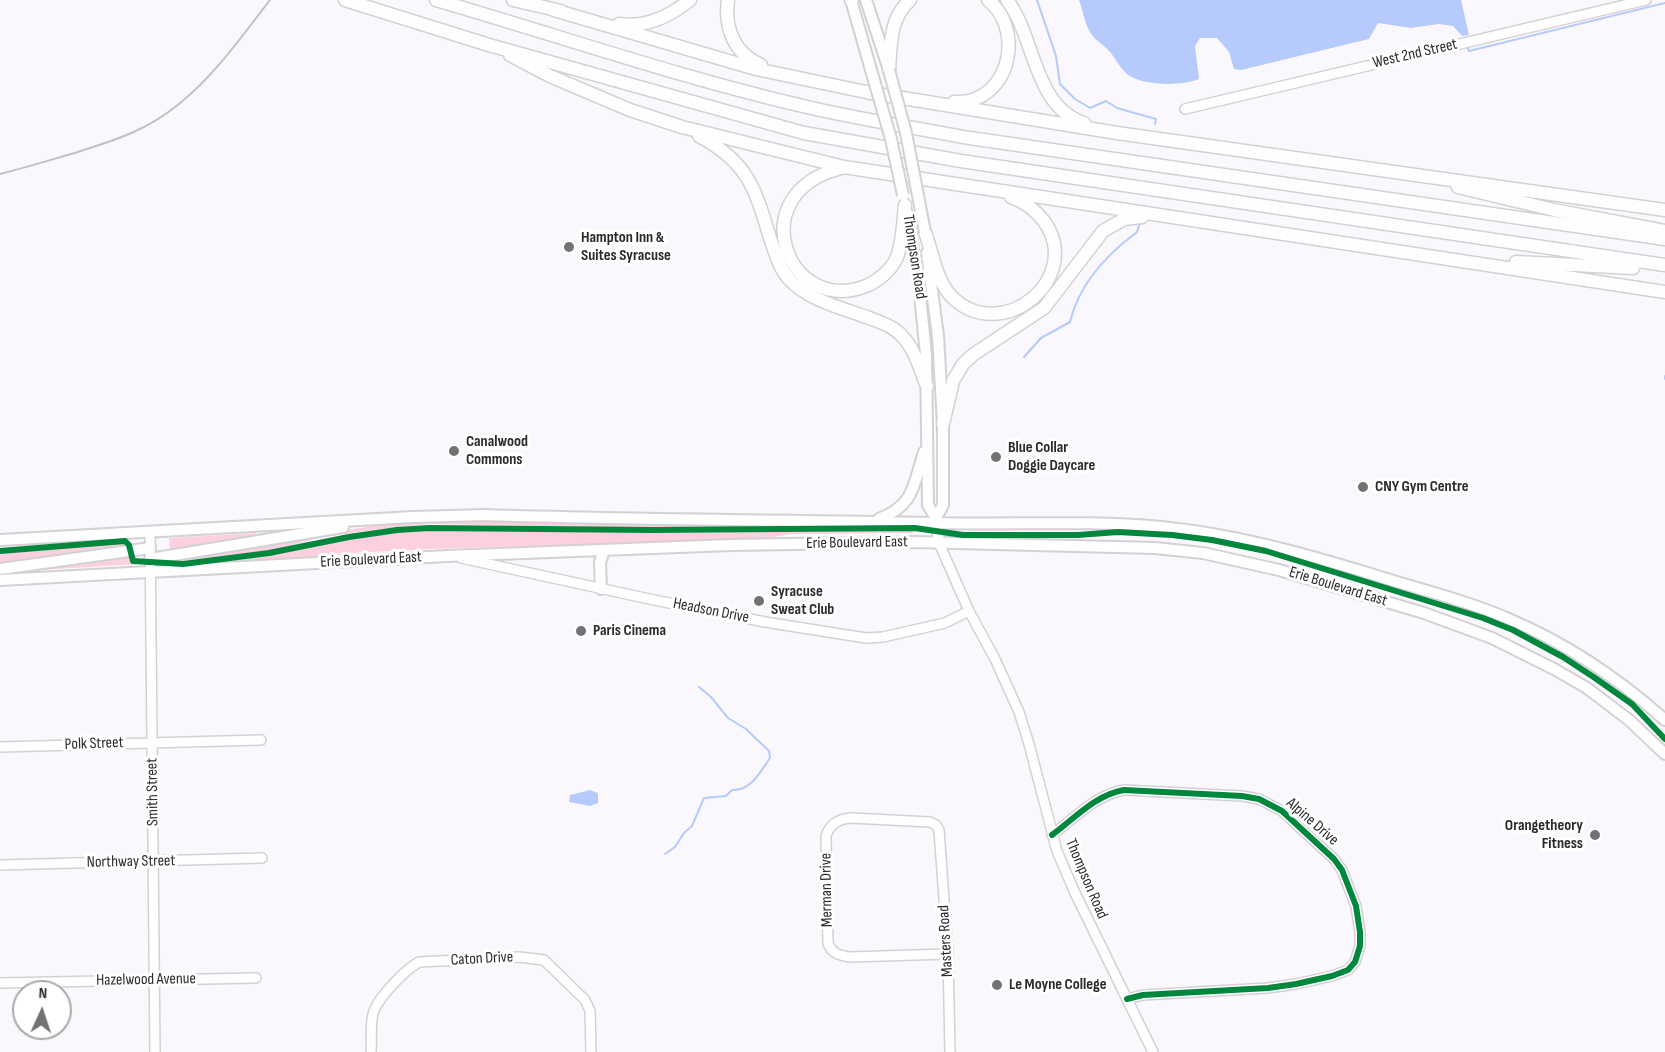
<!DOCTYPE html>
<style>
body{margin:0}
#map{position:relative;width:1665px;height:1052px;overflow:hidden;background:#fbf8fd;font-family:"Sofia Sans Condensed",sans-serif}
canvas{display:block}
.north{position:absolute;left:12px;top:980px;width:60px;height:60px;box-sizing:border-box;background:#fff;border:2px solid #aaa9aa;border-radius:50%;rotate:3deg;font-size:16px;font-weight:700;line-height:24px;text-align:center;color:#2a292b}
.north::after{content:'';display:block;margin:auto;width:21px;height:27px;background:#737174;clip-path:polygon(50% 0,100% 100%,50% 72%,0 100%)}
</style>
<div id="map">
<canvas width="1665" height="1052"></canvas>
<div class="north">N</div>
</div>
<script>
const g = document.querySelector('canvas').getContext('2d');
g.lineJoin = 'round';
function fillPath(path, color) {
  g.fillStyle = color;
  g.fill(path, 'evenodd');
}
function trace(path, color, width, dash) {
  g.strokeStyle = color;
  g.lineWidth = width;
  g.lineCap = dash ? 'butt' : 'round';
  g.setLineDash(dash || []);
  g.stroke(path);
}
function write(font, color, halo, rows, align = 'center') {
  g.font = font + ' "Sofia Sans Condensed",sans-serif';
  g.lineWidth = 6;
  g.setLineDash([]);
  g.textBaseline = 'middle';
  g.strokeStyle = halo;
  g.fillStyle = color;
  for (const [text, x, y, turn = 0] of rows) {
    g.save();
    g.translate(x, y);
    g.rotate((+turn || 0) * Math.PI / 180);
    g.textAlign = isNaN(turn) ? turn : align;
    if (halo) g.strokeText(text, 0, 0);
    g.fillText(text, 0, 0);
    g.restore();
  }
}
fillPath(new Path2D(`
 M436,519L914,526L650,528L429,524L372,530L318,538L279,549L171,562V557L412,520Z
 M444,529L686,533L915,530L912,533L790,534L763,539L431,549L330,554L295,560L171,566L278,554L310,545L401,531Z
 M256,533L258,535L257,536L170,549L169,538Z
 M124,543L127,546L0,565V553Z
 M128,553L131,560L138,564L39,570V568Z`), '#fdd0df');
fillPath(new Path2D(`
 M1079,0H1461L1469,35L1462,36L1453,26L1439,24L1411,28L1378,23L1369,39L1241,70L1234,69L1229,52L1217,38H1200L1195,46L1199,79C1182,86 1146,86 1130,76C1120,70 1116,58 1109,51C1104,45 1096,41 1092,35C1085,26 1083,11 1079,0Z
 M590,790L598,793V803L590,806L569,802L570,795Z`), '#b6cbfb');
trace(new Path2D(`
 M1037,0L1056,56L1060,84L1075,99L1090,108L1106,101L1117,108L1156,119L1155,124
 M1467,46L1469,51L1665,3
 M1024,357L1041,338L1070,322C1079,284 1106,255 1137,232L1139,226
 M1665,376V379
 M665,854L675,847L684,833L692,826L704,798L726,796L732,790C751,791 760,772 770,758L769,751L746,729L728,718L711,697L699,687`), '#b6cbfb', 2);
const minor = new Path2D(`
 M1185,109L1646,0
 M150,532L155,1052
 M939,543L969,611L995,659L1019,712L1029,744L1057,851L1075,893L1153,1052
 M461,558L654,600L765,622L866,638L883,637L945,623L969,611
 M0,747L261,740
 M1052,835C1075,818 1095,795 1124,790L1242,796L1259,799L1282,811L1334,859L1342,870L1356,906L1360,932V946L1355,962L1348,970L1332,976L1296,984L1268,988L1143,995L1127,999
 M0,865L262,858
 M948,954L849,957C839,955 833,954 828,944L826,836C830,824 838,819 851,818L930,822L936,825L939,830L948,954L950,1052
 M0,983L256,978
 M371,1052C372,1040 370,1026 373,1014C377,998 405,970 419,962L519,957L544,960L585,1000L590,1011L591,1052`);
const major = new Path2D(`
 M851,0L871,70
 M866,0L888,67
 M907,213L919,285L926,355L928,505L936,518
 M927,253L938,336L943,424V505L936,518L939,543
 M879,519C915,505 913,485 924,452
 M0,540L413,517L485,515C635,520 785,520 934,523C1010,525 1086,520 1161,527C1234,534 1302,553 1371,574C1417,589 1466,600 1511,620C1567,644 1619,679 1665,720
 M150,559L343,527
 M0,569L150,548
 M0,580L447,556L730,545L915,542L1155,548L1203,553L1279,570L1424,613L1492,638L1554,669L1587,688L1629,720L1665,754
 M601,589L600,562L604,551`);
const highway = new Path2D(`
 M345,0L489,45L804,133L961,161L1665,265
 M436,0C560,36 681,78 807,107C858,119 911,127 963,137L1665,239
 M513,0L561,11
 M728,0C724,27 734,54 761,65
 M851,0H852
 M1007,0C1036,38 1033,106 1084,123
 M554,10L756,69L866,92L1117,133L1665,210
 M619,24C645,28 670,16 690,0
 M510,55L550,76L630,110L682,127L844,167L1665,292
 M889,70C891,45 889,19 910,0
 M954,102C959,102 964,102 968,101C1013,91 1022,27 988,0
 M699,136C748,162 755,188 770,238C775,252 779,268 789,279C808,300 841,308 867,317C879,322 894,326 903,337C915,350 920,369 927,386
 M842,168C740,192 787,317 866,286C878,281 890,271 896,259C903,244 903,222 905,205
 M1458,187L1554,210L1665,231
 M925,232C932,251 936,280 951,296C1001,347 1085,278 1044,221C1035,210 1024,201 1011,197
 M1516,262L1633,268
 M943,424L953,381L963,364L974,354L1044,308L1103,231L1124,219L1142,217`);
trace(minor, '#d3d1d4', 12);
trace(major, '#d3d1d4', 14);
trace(highway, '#d3d1d4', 15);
trace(minor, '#fefeff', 9);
trace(major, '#fefeff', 10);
trace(highway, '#fefeff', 12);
trace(new Path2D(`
 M0,174C24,168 47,161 71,154C112,141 145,132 179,104C215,75 242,36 270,0`), '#c1c1c2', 2);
const majorBridge = new Path2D(`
 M871,70L891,139L903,195
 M889,70L906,133L925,232`);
trace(majorBridge, '#d3d1d4', 14, []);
trace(majorBridge, '#fefeff', 10);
trace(new Path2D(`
 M0,551L125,541L129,545L133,561L183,564L269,553L349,537L397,530L429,528L653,530L915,528L963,535H1078L1118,532L1172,535L1212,540L1266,551L1483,618L1513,630L1563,657L1595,678L1632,704L1665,739
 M1052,835C1075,818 1095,795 1124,790L1242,796L1259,799L1282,811L1334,859L1342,870L1356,906L1360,932V946L1355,962L1348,970L1332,976L1296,984L1268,988L1143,995L1127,999`), '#00873e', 6);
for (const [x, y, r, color] of [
 [569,247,6,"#737174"],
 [454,451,6,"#737174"],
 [996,457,6,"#737174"],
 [1363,487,6,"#737174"],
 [759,601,6,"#737174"],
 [581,631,6,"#737174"],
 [1595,835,6,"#737174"],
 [997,985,6,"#737174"]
]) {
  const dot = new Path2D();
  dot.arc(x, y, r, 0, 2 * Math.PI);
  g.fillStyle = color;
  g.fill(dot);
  trace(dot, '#fff', 2);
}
write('16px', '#2a292b', '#fff', [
 ["West 2nd Street",1415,54,-13],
 ["Thompson Road",914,257,81],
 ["Erie Boulevard East",857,543,-1],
 ["Erie Boulevard East",371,560,-3],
 ["Erie Boulevard East",1338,587,17],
 ["Headson Drive",711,611,11],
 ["Polk Street",94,744,-2],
 ["Smith Street",153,792,-91],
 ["Alpine Drive",1312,822,41],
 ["Northway Street",131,862,-1],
 ["Thompson Road",1086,879,67],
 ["Merman Drive",827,890,-91],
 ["Masters Road",946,941,-93],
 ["Caton Drive",482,959,-3],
 ["Hazelwood Avenue",146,980,-1]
]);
write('bold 16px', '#2a292b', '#fff', [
 ["Hampton Inn &",581,238],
 ["Suites Syracuse",581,256],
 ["Canalwood",466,442],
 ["Commons",466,460],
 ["Blue Collar",1008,448],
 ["Doggie Daycare",1008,466],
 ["CNY Gym Centre",1375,487],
 ["Syracuse",771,592],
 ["Sweat Club",771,610],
 ["Paris Cinema",593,631],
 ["Orangetheory",1583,826,"right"],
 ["Fitness",1583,844,"right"],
 ["Le Moyne College",1009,985]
], 'left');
</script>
